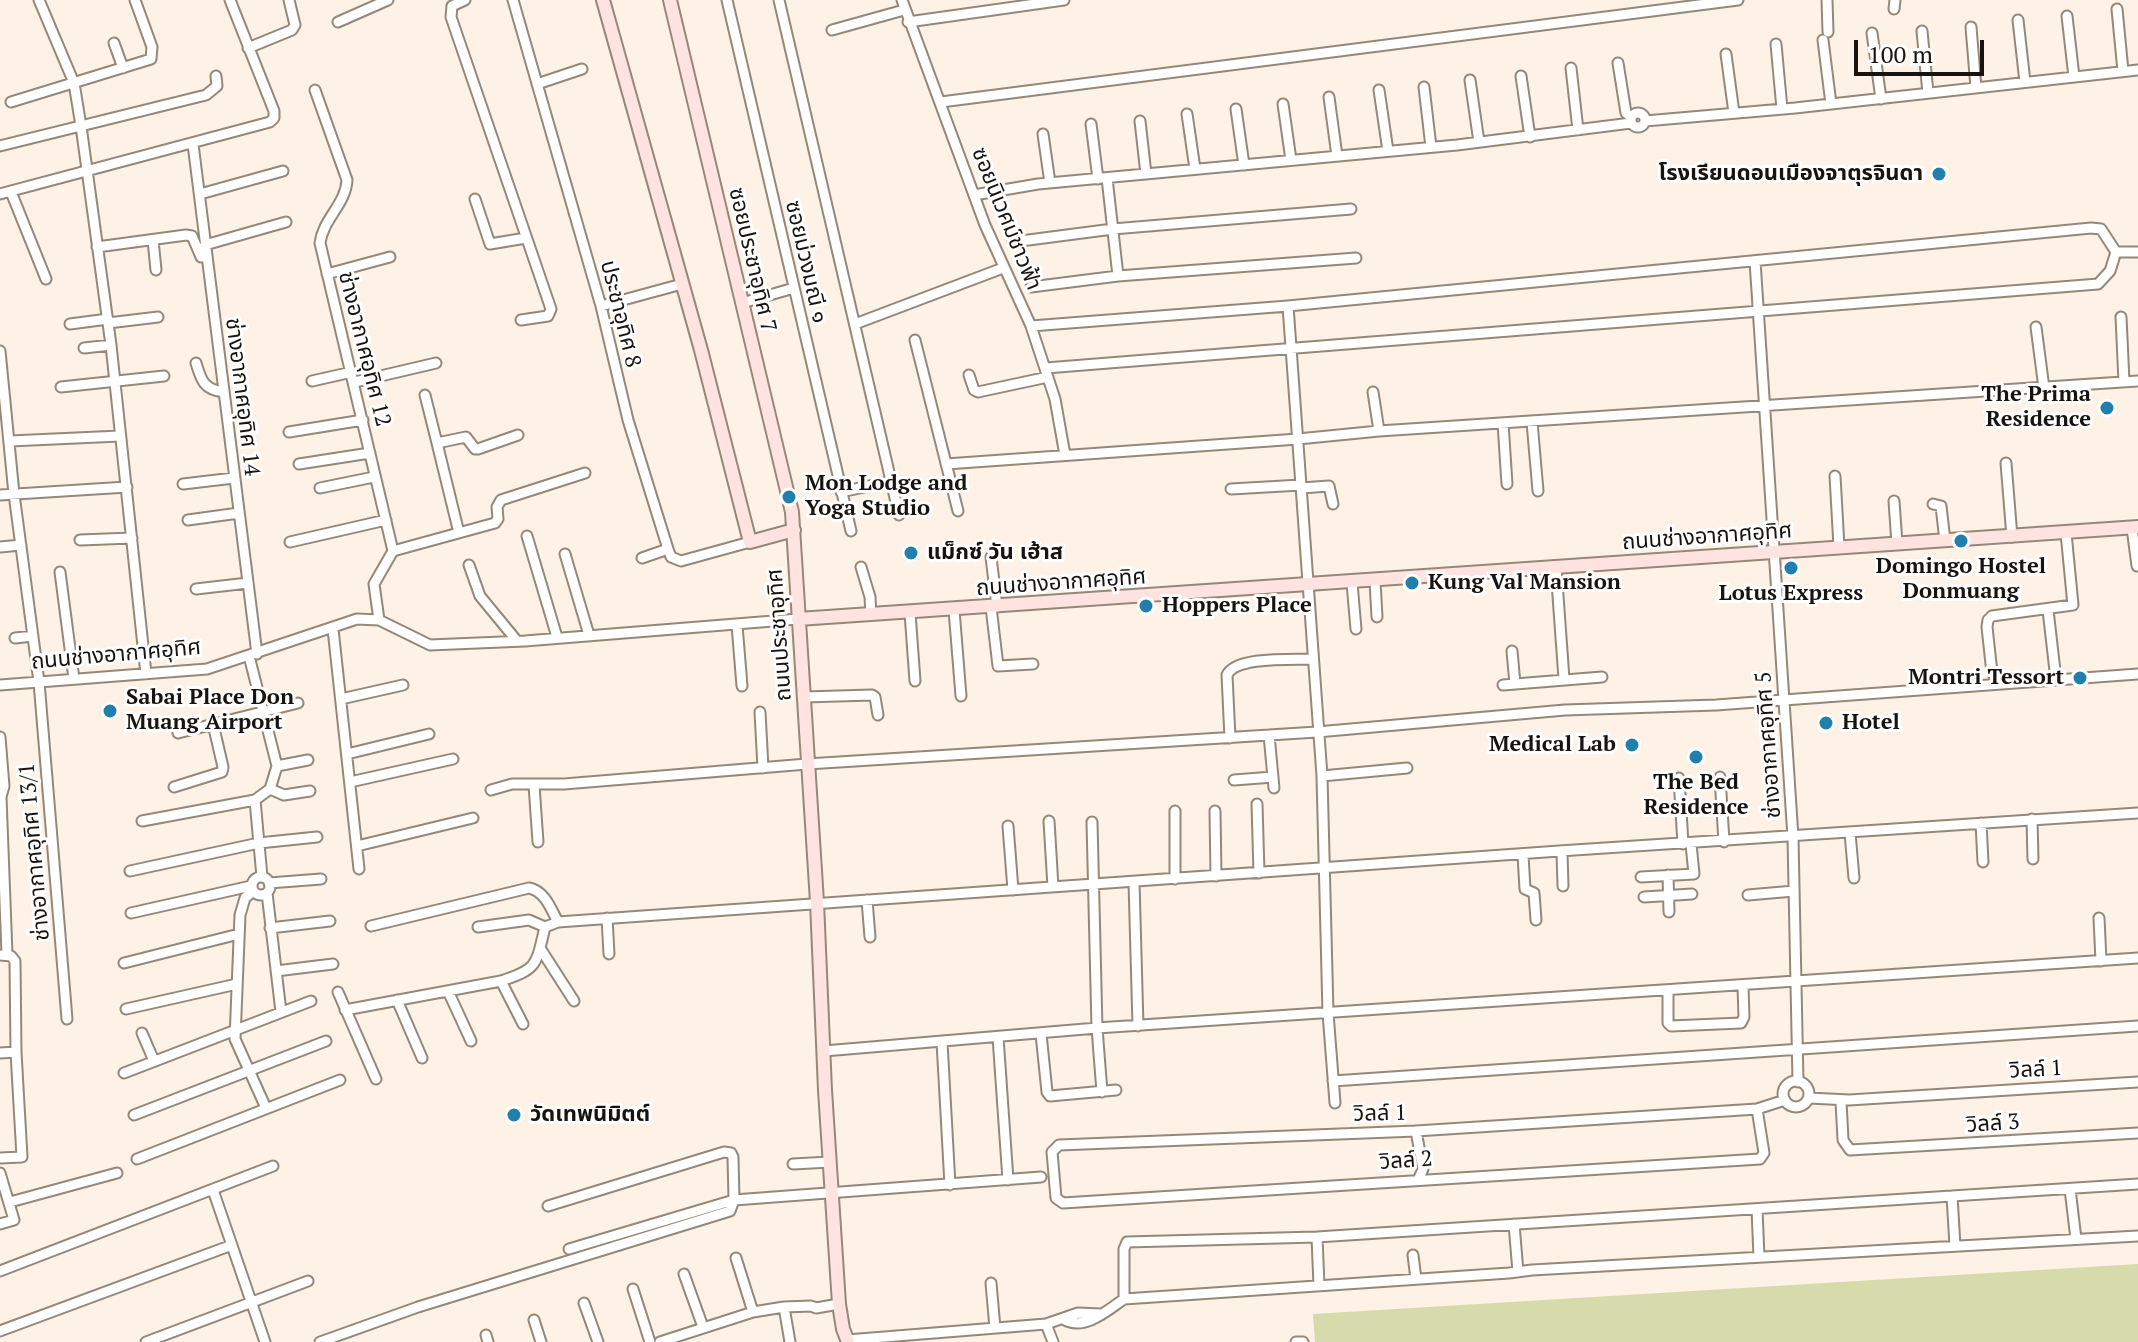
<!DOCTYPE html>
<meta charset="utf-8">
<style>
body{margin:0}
#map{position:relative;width:2138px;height:1342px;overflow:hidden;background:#fdf2e5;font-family:"PT Serif",serif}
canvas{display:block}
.scale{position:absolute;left:1854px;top:40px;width:130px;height:36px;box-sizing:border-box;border:4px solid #18130e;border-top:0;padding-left:10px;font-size:24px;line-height:28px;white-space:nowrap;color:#18130e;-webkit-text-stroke:6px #fff;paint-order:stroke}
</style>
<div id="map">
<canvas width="2138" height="1342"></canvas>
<div class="scale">100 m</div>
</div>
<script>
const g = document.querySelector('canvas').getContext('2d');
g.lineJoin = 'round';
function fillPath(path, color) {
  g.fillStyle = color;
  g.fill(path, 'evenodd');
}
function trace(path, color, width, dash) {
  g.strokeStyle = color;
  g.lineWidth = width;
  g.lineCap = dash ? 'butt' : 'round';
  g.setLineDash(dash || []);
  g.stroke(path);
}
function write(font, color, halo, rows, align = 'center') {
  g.font = font + ' "PT Serif","Noto Sans Thai",serif';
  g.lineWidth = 6;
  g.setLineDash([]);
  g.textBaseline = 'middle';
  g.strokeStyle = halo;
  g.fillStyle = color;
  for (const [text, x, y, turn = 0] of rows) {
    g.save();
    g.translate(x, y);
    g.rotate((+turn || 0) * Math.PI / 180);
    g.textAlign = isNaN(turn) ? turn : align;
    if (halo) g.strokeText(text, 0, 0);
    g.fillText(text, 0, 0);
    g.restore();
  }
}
fillPath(new Path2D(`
 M2138,1264V1342H1315L1313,1314Z`), '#d7daab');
const street = new Path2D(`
 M39,0L74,83L81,126L111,345L146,674
 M465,0L452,6L451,17L551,309L548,316L521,320
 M513,0L601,306L628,420L668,549L671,557L681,561L750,542
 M727,0L851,531
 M779,0L899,515
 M902,0L985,225L1031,326L1055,399L1065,455
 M1827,0L1828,32
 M1894,9L1895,0
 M2117,9L2123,71
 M2067,16L2074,77
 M2018,20L2025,82
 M338,22L388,0
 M908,22L1064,0
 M1971,27L1976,88
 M832,30L904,10
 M1922,31L1928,93
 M1872,33L1881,99
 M1823,40L1831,104
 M114,43L123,68
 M1776,44L1782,109
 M248,48L292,30L295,25L289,0
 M1726,54L1734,113
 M1618,63L1626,113L1631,117
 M1571,68L1578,130
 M1521,76L1530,137
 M1470,80L1479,142
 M537,84L582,69
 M1424,87L1431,147
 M315,90L347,180C346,204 323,219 320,243L393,551L374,584L379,620
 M1379,90L1388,151
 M1329,97L1337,156
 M11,102L151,59L152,47L135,0
 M941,102L1738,0
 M1283,104L1291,160
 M1236,109L1244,165
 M1631 120a7 7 0 1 1 14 0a7 7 0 1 1-14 0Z
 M1187,114L1195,169
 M1140,121L1146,174
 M1645,121L1795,108L2138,70
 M1091,124L1098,179
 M1043,134L1050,183
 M193,144L257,654
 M0,146L206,95L217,86L216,76
 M1107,178L1118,276
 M11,192L46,279
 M0,194L270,122L274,118V111L230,0
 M200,194L283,171
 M974,195L1038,184L1457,145L1631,123
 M475,199L490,244L526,238
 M153,240L156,270
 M1013,242L1113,229L1351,209
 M205,245L286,222
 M97,247L186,235L192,236L201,257L206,256
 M2116,252H2138
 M1755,261L1793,837L1798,1082
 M327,274L390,257
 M1031,287L1118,276L1356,258
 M742,303L794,288
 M601,306L682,284
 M1288,306L1322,776L1328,1013L1335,1103
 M2121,317L2124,382
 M108,323L158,317
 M70,324L108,319
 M855,324L1003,268
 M1031,326L1288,306L2091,228L2101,229L2116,252L2110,271L2098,284L1046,368
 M2036,327L2044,388
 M915,340L958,511
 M84,348L111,345
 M0,351L14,494L39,682L67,1019
 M196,363C201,380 204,390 224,392
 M969,375L974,390L978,392L1048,377
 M312,381L352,372
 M355,382L436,363
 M61,387L164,376
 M1373,392L1379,431
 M425,395L437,443
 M1532,422L1538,491
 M1503,423L1507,484
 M289,432L363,420
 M10,441L120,436
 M2006,463L2012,537
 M299,464L370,453
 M946,464L1298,439L1379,431L2138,381
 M1835,476L1839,547
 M183,484L234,478
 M320,488L374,477
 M1301,488L1329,486L1333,504
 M1231,489L1301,485
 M841,492L892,481
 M0,495L127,487
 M1894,501L1897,544
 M1933,504L1941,506L1945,541
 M188,520L239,513
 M2132,528L2137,566
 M459,533L437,443L466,437L475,449H478L518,435
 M527,536L557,637
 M80,540L132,538
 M290,542L386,520
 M0,547L21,545
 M393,551L495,523L498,519L497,507L501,500L585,473
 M565,554L589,635
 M991,557L997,607
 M642,558L668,549
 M469,565L480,596L517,641
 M861,567L870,597L871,615
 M1556,568L1564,679
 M60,572L74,679
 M1375,581L1377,617
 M1352,583L1356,629
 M196,589L248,583
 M991,607L998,666L1033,664
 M954,610L961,696
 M2048,610L2055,671
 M910,613L915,681
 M737,625L742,686
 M333,629L359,869
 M15,638L33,636
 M1512,651L1515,684
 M249,656L277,766L308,760
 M1992,673L1987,627L1988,620L1992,616L2073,605L2066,533
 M0,685L207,669L357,619L379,620L430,645L525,641L798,619
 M1503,685L1602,677
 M805,697L872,695L875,697L878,715
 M341,699L403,685
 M760,712L763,768
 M178,733L298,703
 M1269,735L1274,788
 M0,737L4,786L1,797L7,954
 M1230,738L1227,675C1236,656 1293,660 1313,659
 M347,754L429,734
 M1322,776L1407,768
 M1720,777L1724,842
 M1679,778L1683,844
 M1234,780L1273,777
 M350,782L453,759
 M534,785L538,842
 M174,787L222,772L223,767L213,724
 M270,789L284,795L310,791
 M491,790L512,784H564L807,764L1317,732L1565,710L1716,705L2138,674
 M255,800L262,877
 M1257,804L1259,873
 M1175,811V879
 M1215,811L1216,876
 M2032,819L2033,859
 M142,821L255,800L270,789L277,766
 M1049,821L1053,887
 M1092,822L1097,1028L1102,1092
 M1981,823L1983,862
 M1008,826L1013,890
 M1850,833L1854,878
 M357,846L473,818
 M1562,853L1563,886
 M1523,855L1525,889L1534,893L1536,920
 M130,871L259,843L317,837
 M1668,875L1669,912
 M1641,877L1694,874L1691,844
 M252 886a9 9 0 1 1 18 0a9 9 0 1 1-18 0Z
 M1134,882L1138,1026
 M269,883L321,879
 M253,891L245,898L240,915L235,1039L266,1108
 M267,893L281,1012
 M1748,895L1794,891
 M1644,897L1692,894
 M867,900L870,937
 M131,913L251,886
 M607,918L609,954
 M2099,918L2101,961
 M371,926L529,888C545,891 551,909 558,922
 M478,927L529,920L545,927L558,922C1085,886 1611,845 2138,813
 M270,928L330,921
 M540,948L574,1001
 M0,955L11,956L15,961L16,1052L22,1157L0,1158
 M124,963L239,934
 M276,971L333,964
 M501,981L523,1024
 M448,991L471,1041
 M1668,991V1023L1671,1026L1741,1023L1744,1017L1743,986
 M338,992L376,1079
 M397,1000L422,1058
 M126,1009L237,984
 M345,1010L501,981C538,969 536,965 545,927
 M142,1033L154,1061
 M1041,1034L1047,1092L1050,1096L1116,1090
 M998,1037L1008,1180
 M942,1042L950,1185
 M824,1051L1097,1028L2138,958
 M0,1053L16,1052
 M124,1073L311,1001
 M1333,1081L2138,1026
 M1783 1094a13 13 0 1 1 26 0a13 13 0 1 1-26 0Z
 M1809,1098L1849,1100L2138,1082
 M1841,1101L1843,1140L1850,1150L2138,1133
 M1757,1109L1764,1153L1760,1159L1063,1203L1056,1198L1052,1152L1059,1145L1416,1131L1757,1109L1785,1100
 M134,1115L326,1041
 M1416,1131L1423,1169L1419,1178
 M137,1159L340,1080
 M793,1164L830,1162
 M0,1173L14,1220L0,1224
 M2070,1189L2076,1239
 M213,1190L265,1342
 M1952,1196L1955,1246
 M10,1202L117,1173
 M1757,1209L1759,1257
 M1514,1224L1518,1272
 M1317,1237L1319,1286
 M569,1249L734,1200L1041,1177
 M1413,1255L1416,1279
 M736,1258L753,1312
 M0,1271L273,1166
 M684,1274L703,1327
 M991,1283L995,1328
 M633,1289L650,1342
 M1124,1299V1249L1127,1242L1317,1237L2138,1184
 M584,1303L598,1342
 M784,1307L790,1342
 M1063,1319C1084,1332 1108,1310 1124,1299L1509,1273L1532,1270L2138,1236
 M534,1320L541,1342
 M1046,1324L1053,1342
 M0,1331L232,1245
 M486,1335L488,1342
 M847,1340L1046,1324L1078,1313L1101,1314
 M146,1342L308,1281
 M320,1342L418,1307L730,1211L734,1200L733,1157L731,1153L724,1152L548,1206
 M660,1342L753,1312L784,1307L811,1306L816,1308L839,1304
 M1296,1342H1303`);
const secondary = new Path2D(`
 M603,0L701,350L750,542L794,530
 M670,0L792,512L817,902L825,1090L839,1304L843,1329L848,1342
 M798,619L2138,527`);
trace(street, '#958879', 13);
trace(secondary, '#958879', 16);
trace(street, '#fff', 9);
trace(secondary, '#ffe3e0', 12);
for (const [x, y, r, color] of [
 [1939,174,8,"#217fac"],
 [2107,408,8,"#217fac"],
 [789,497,8,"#217fac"],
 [1961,541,8,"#217fac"],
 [911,553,8,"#217fac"],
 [1791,568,8,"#217fac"],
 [1412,583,8,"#217fac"],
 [1146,606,8,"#217fac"],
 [2080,678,8,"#217fac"],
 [110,711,8,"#217fac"],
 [1826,723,8,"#217fac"],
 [1632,745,8,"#217fac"],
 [1696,757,8,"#217fac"],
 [514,1115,8,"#217fac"]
]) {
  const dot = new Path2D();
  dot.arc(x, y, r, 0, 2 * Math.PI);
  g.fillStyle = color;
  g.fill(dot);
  trace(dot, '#fff', 3);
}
write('bold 22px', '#18130e', '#fff', [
 ["โรงเรียนดอนเมืองจาตุรจินดา",1923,174,"right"],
 ["The Prima",2091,395,"right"],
 ["Residence",2091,420,"right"],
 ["Mon Lodge and",805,484],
 ["Yoga Studio",805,509],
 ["แม็กซ์ วัน เฮ้าส",927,553],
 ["Domingo Hostel",1961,567,"center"],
 ["Donmuang",1961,592,"center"],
 ["Kung Val Mansion",1428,583],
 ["Lotus Express",1791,594,"center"],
 ["Hoppers Place",1162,606],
 ["Montri Tessort",2064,678,"right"],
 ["Sabai Place Don",126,698],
 ["Muang Airport",126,723],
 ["Hotel",1842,723],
 ["Medical Lab",1616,745,"right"],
 ["The Bed",1696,783,"center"],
 ["Residence",1696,808,"center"],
 ["วัดเทพนิมิตต์",530,1115]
], 'left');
write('22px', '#18130e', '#fff', [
 ["ซอยนิเวศม์ชาวฟ้า",1006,219,68],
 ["ซอยประชาอุทิศ 7",752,260,77],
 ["ซอยม่วงมณี ๑",806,262,77],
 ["ประชาอุทิศ 8",620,314,76],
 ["ช่างอากาศอุทิศ 12",364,349,76],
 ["ช่างอากาศอุทิศ 14",242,397,83],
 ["ถนนช่างอากาศอุทิศ",1707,537,-4],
 ["ถนนช่างอากาศอุทิศ",1061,583,-4],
 ["ถนนประชาอุทิศ",780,635,-94],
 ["ถนนช่างอากาศอุทิศ",116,655,-5],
 ["ช่างอากาศอุทิศ 5",1769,745,-94],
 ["ช่างอากาศอุทิศ 13/1",35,852,-95],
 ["วิลล์ 1",2036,1070,-3],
 ["วิลล์ 1",1380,1114,-1],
 ["วิลล์ 3",1993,1124,-4],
 ["วิลล์ 2",1406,1161,-4]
]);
</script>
